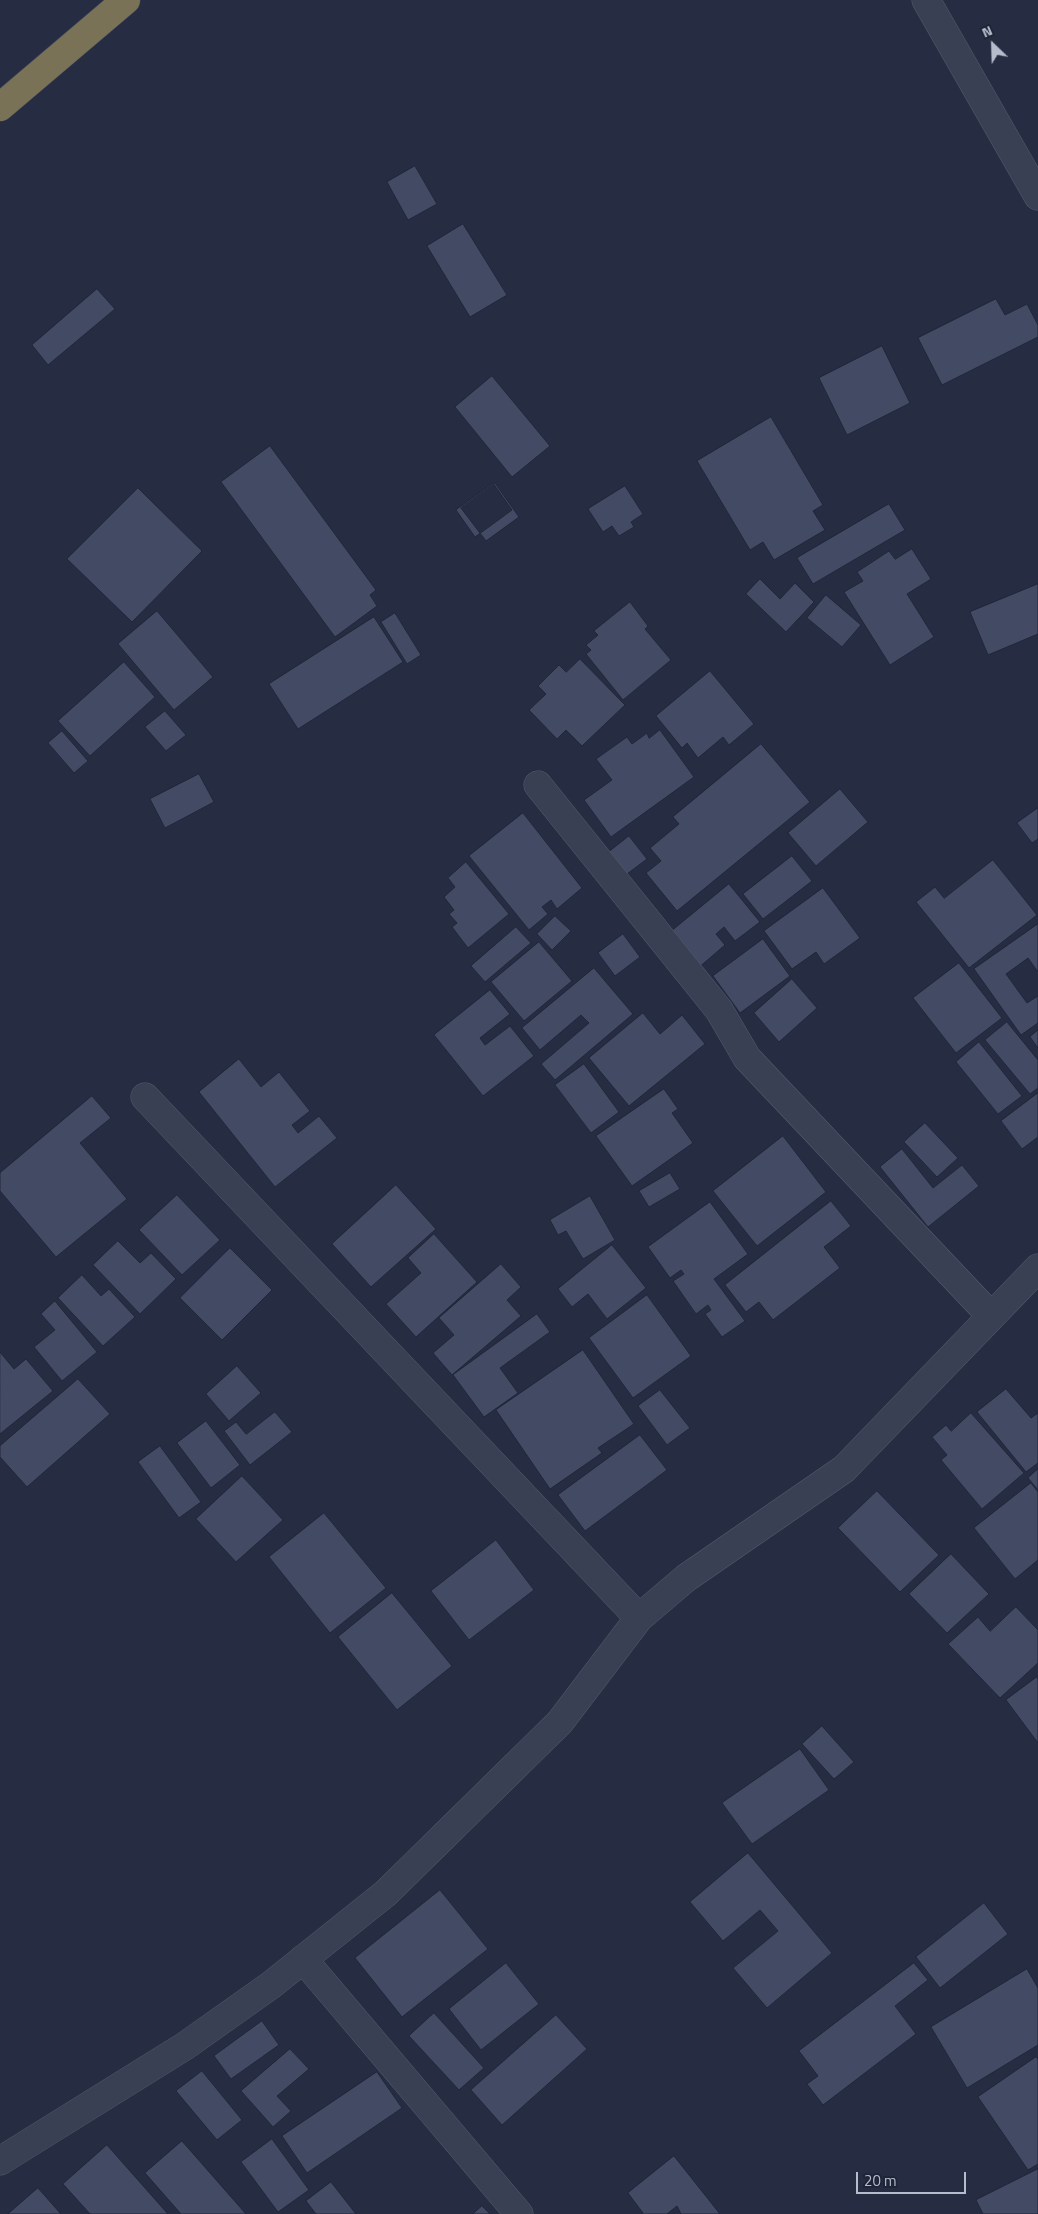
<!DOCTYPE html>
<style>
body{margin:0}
#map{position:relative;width:1038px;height:2214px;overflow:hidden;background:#262d43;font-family:"Titillium Web",sans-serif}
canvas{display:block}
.north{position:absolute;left:968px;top:20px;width:50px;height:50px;-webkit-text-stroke:4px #1f2538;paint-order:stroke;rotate:336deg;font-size:14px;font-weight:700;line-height:20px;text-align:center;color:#b7bccd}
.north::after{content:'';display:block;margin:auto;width:18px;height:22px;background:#b7bccd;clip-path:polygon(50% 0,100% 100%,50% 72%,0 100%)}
.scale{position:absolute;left:856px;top:2172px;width:110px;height:22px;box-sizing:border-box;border:2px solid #b7bccd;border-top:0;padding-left:6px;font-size:15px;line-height:18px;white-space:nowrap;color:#b7bccd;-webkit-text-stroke:4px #1f2538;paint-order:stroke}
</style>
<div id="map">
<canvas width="1038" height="2214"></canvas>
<div class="north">N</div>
<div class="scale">20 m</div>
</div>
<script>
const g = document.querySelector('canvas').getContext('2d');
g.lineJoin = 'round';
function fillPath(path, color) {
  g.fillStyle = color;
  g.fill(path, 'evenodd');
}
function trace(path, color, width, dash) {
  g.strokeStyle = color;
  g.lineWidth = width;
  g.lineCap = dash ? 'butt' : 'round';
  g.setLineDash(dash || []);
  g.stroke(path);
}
const building = new Path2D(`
 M415,166L437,204L408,220L387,182Z
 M463,224L507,295L470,317L427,246Z
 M97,289L115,309L48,365L32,345Z
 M996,299L1005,315L1027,304L1038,325V337L942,385L918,338Z
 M882,346L910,403L847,435L819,378Z
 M492,376L550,446L512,477L455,407Z
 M771,417L823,505L813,511L825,530L774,560L763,542L750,550L697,461Z
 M270,446L376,590L370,595L377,606L335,637L221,482Z
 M493,483L512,510L475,537L456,510Z
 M495,483L519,517L486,541L461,508Z
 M625,486L643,514L631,522L634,527L619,536L612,526L603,532L588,509Z
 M138,488L202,551L132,622L67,559Z
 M889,504L905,530L813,584L797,558Z
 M912,549L931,579L907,594L934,637L890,665L844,592L863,581L857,572L889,551L895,559Z
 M760,579L780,599L795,583L814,602L786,632L746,594Z
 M1038,584V634L988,655L970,612Z
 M826,595L861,625L842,647L807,618Z
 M630,602L648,626L645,629L671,660L623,700L586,654L591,650L586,645L598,635L594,631Z
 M157,611L213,677L174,710L118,644Z
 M395,613L421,655L407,664L381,622Z
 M374,617L403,662L298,729L269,684Z
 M580,659L625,705L582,746L566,730L557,739L529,710L546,694L538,686L559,665L566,672Z
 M124,662L155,697L90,756L58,721Z
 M710,671L754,724L729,745L723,737L698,758L687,743L682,748L656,716Z
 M165,711L186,735L166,751L145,727Z
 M660,730L694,777L611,837L584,800L612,780L596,759L627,737L632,744L647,733L649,738Z
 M62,731L88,761L74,773L48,743Z
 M761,744L810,802L677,911L646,873L661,861L650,848L679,824L673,817Z
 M199,774L214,802L165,828L150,799Z
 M840,789L868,822L816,866L788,833Z
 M1038,808V839L1032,843L1017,823Z
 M523,813L582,888L557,909L551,900L542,907L548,914L529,930L469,856Z
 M629,836L647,859L623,877L605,855Z
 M792,856L812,881L763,919L743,894Z
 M993,860L1037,915L969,968L916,902L935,887L944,898Z
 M466,862L509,914L468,948L452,927L457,923L449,914L454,910L444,897L455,887L448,878Z
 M729,884L760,922L735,941L724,927L716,934L725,945L697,969L668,934Z
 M823,888L860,938L824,964L816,952L792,969L764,931Z
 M555,916L571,931L552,950L537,934Z
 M1038,924V972L1028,958L1006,974L1027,1003L1038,996V1023L1021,1035L974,969Z
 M516,927L531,943L485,982L471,966Z
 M623,934L640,957L615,976L598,953Z
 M763,939L790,976L740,1013L713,976Z
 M539,942L572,981L524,1021L491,982Z
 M959,963L1002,1018L956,1053L913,998Z
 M594,968L633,1014L555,1080L541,1064L589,1023L581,1015L540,1050L522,1028Z
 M792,979L817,1008L779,1042L754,1013Z
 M490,990L510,1014L480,1038L485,1045L510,1026L534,1056L483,1096L434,1035Z
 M643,1013L660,1034L682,1015L705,1044L629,1106L589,1058Z
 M1007,1022L1038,1060V1088L1030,1094L985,1040Z
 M1038,1030V1048L1030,1037Z
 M979,1042L1022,1096L998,1114L956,1062Z
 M239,1059L261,1087L279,1072L310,1111L292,1125L298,1133L319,1116L337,1138L275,1187L199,1092Z
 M584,1064L619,1112L591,1133L555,1085Z
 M664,1089L678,1109L672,1113L693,1143L632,1186L596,1136Z
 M1038,1093V1137L1022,1149L1001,1121Z
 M92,1096L111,1118L80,1143L127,1199L56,1257L0,1191V1173Z
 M925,1123L958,1158L937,1177L904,1142Z
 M783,1136L826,1192L757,1246L713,1191Z
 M902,1149L933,1188L962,1165L979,1186L928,1227L880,1167Z
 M670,1173L680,1189L649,1207L639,1191Z
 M396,1185L436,1229L371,1287L332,1244Z
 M177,1195L220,1240L182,1275L139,1230Z
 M590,1196L615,1240L583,1259L566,1231L558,1235L550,1220Z
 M831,1201L851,1226L824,1247L840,1268L773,1320L759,1302L746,1312L725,1285Z
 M710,1202L748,1254L714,1279L745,1321L722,1337L705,1314L711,1310L708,1305L696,1314L673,1281L684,1274L681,1270L670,1278L648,1247Z
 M434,1234L477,1282L416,1337L386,1304L421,1273L408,1258Z
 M118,1241L140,1263L151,1253L176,1279L140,1314L93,1265Z
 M612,1245L646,1288L607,1319L588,1294L572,1307L558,1289Z
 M230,1248L272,1290L222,1340L180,1298Z
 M501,1264L521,1287L507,1300L521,1316L452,1375L433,1353L454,1335L439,1318Z
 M82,1275L101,1296L109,1289L135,1317L103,1346L58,1298Z
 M647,1295L691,1356L633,1398L589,1338Z
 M55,1301L97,1352L62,1381L34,1347L55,1330L41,1314Z
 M537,1314L550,1332L500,1368L518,1393L484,1417L453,1375Z
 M583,1350L634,1424L598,1448L602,1453L550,1489L496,1410Z
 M0,1352L14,1369L26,1359L53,1391L0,1434Z
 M237,1366L261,1393L229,1421L206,1394Z
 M78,1379L110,1414L27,1487L0,1457V1446Z
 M1006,1389L1031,1418L1038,1413V1463L1026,1472L977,1412Z
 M660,1390L690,1428L667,1445L638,1406Z
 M275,1412L292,1432L250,1465L224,1431L236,1422L246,1434Z
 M971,1413L1024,1473L982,1509L941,1460L947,1455L932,1437L946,1425L951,1431Z
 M206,1421L240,1465L211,1488L177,1443Z
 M640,1435L667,1470L585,1531L558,1495Z
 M160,1446L201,1502L179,1518L138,1462Z
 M1038,1469V1490L1028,1478Z
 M242,1476L283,1520L236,1562L196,1519Z
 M1031,1483L1038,1492V1560L1015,1579L974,1528Z
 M877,1491L939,1555L900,1592L838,1528Z
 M324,1513L386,1588L330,1633L269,1557Z
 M496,1540L534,1590L469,1640L431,1591Z
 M951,1554L989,1594L947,1633L909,1594Z
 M392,1593L452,1666L397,1710L338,1637Z
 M1016,1607L1038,1630V1663L1000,1698L948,1644L978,1617L990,1631Z
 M1037,1677L1038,1679V1743L1006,1700Z
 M822,1726L854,1762L834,1779L802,1744Z
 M800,1749L829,1790L752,1844L722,1803Z
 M748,1853L832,1953L767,2008L733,1968L778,1931L760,1910L723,1941L690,1902Z
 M440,1890L488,1949L402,2017L355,1958Z
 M984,1903L1008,1934L940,1988L916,1957Z
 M506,1963L539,2004L481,2050L449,2009Z
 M914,1963L928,1980L895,2006L916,2034L823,2105L807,2084L818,2076L799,2051Z
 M1027,1969L1038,1988V2045L967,2088L931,2027Z
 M434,2013L484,2068L459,2090L409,2036Z
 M556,2015L587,2049L502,2125L471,2090Z
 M262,2021L279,2045L231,2079L214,2056Z
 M290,2049L309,2069L277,2096L291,2111L273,2127L241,2091Z
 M1036,2057L1038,2059V2164L1028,2170L978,2097Z
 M202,2071L242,2120L217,2140L176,2091Z
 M377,2072L402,2108L307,2173L282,2136Z
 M272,2139L309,2190L278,2212L241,2162Z
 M182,2141L246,2214H181L145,2173Z
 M107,2145L168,2214H90L63,2184Z
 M674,2156L720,2214H681L677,2206L667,2214H641L643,2213L628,2193Z
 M1038,2169V2214H983L976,2200Z
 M331,2182L356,2214H316L306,2201Z
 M38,2188L61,2214H8Z
 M482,2206L490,2214H473Z`);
fillPath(building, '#424a64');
trace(building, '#21273a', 1);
const minor = new Path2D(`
 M926,0L1038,196
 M538,785L719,1010L747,1058L991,1316
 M145,1097L639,1618
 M303,1959L519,2214
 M0,2161L185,2046L271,1985L386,1893L560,1722L639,1618L686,1578L844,1469L1038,1268`);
const highway = new Path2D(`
 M0,107L126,0`);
trace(minor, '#555b6d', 29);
trace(highway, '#42485a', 29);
trace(minor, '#3a4053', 28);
trace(highway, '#797257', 28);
</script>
